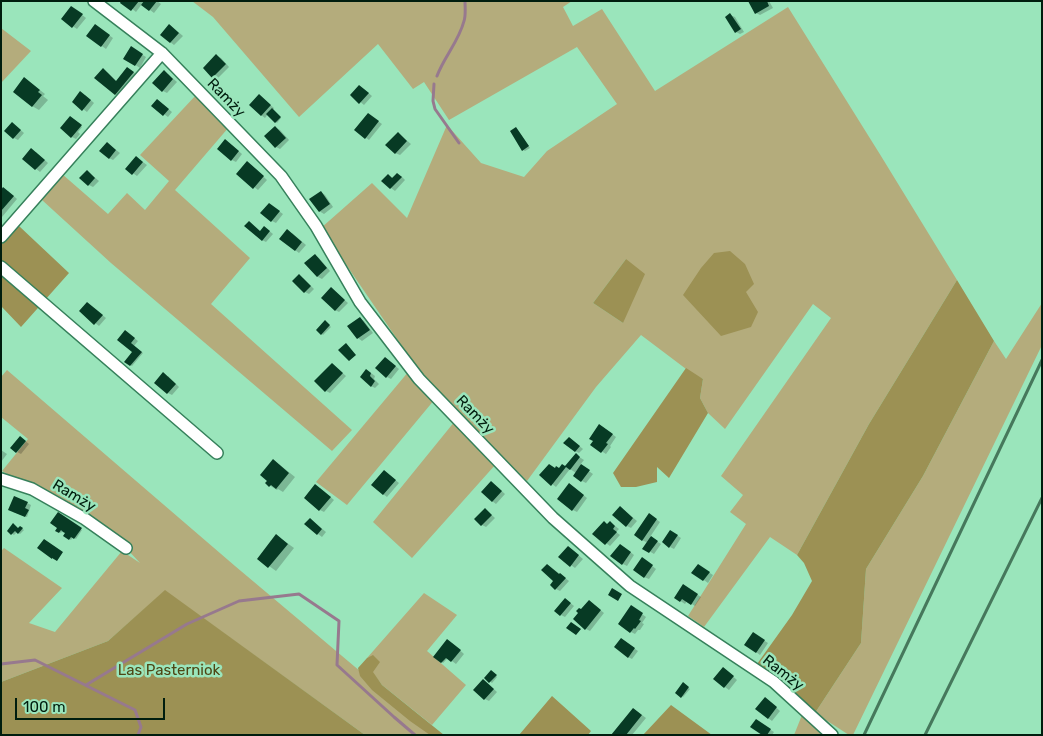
<!DOCTYPE html>
<meta charset="utf-8">
<style>
body{margin:0}
#map{position:relative;width:1043px;height:736px;overflow:hidden;background:#9ae5bb;font-family:Rubik,sans-serif}
canvas{display:block}
.frame{position:absolute;inset:0;border:2px solid #001d0e;pointer-events:none}
.scale{position:absolute;left:15px;top:698px;width:150px;height:22px;box-sizing:border-box;border:2px solid #001d0e;border-top:0;padding-left:6px;font-size:15px;line-height:18px;white-space:nowrap;color:#001d0e;-webkit-text-stroke:4px #9ae5bb;paint-order:stroke}
</style>
<div id="map">
<canvas width="1043" height="736"></canvas>
<div class="frame"></div>
<div class="scale">100 m</div>
</div>
<script>
const g = document.querySelector('canvas').getContext('2d');
g.lineJoin = 'round';
function fillPath(path, color) {
  g.fillStyle = color;
  g.fill(path, 'evenodd');
}
function trace(path, color, width, dash) {
  g.strokeStyle = color;
  g.lineWidth = width;
  g.lineCap = dash ? 'butt' : 'round';
  g.setLineDash(dash || []);
  g.stroke(path);
}
function write(font, color, halo, rows, align = 'center') {
  g.font = font + ' Rubik,sans-serif';
  g.lineWidth = 5;
  g.setLineDash([]);
  g.textBaseline = 'middle';
  g.strokeStyle = halo;
  g.fillStyle = color;
  for (const [text, x, y, turn = 0] of rows) {
    g.save();
    g.translate(x, y);
    g.rotate((+turn || 0) * Math.PI / 180);
    g.textAlign = isNaN(turn) ? turn : align;
    if (halo) g.strokeText(text, 0, 0);
    g.fillText(text, 0, 0);
    g.restore();
  }
}
fillPath(new Path2D(`
 M192,1H572L563,7L573,26L602,9L655,91L788,7L881,156L957,280L869,424L797,555L770,537L704,627L688,616L746,524L730,512L743,495L721,476L831,318L813,304L725,429L708,413L700,398L703,379L694,375L641,335L596,387L527,481L464,420L423,377L321,228L372,183L407,218L447,125L481,163L524,177L547,151L617,104L577,47L449,120L424,82L413,89L378,44L299,117L213,17ZM626,259L623,323L593,303Z
 M1,28L31,51L1,83Z
 M197,94L229,127L175,190L250,258L211,304L352,430L332,451L111,263L42,200L62,174L108,214L127,193L145,210L169,181L140,155Z
 M1042,303V345L853,735H849L815,713L861,643L866,569L923,476L994,341L1006,359Z
 M7,370L235,566L436,735H365L165,591L108,641L1,682V551L4,548L62,588L29,623L55,632L122,551L140,563L113,534L2,471L28,439L1,417V377Z
 M409,371L435,399L347,505L316,482Z
 M455,421L496,464L412,558L373,522Z
 M424,593L457,615L427,651L466,685L432,725L382,685L372,672L373,656L367,658Z
 M802,715L822,735H794Z`), '#b4ac7c');
fillPath(new Path2D(`
 M19,226L69,273L21,327L1,306V245Z
 M730,251L745,264L754,284L746,292L758,312L751,327L721,336L683,295L701,268L714,253Z
 M626,259L645,274L623,323L593,303Z
 M957,280L994,341L923,476L866,569L861,643L815,713L757,664L792,615L812,581L804,563L797,555L869,424Z
 M686,368L703,379L700,398L708,413L669,478L657,467V482L636,487H621L613,473Z
 M165,590L365,735H1V682L108,641Z
 M373,655L380,662L373,672L382,685L444,735H430L410,721L372,690L360,676L358,668L367,658Z
 M552,696L591,731L588,735H519Z
 M671,705L712,735H643Z`), '#9c9154');
fillPath(new Path2D(`
 M123,1H157L161,4L154,13L142,4L136,12Z
 M752,1H769L773,8L760,15L756,13Z
 M76,10L86,18L77,29L62,19Z
 M730,15L735,17L744,32L740,34L736,32Z
 M170,25L183,36L174,45L170,42Z
 M99,28L113,38L106,49L88,36Z
 M131,48L146,57L140,68L125,58Z
 M217,56L221,58L229,67L217,79L213,77L204,68Z
 M132,71L137,75L119,97L115,94L107,72L117,82Z
 M168,74L177,82L167,93L163,91Z
 M25,79L31,83L45,94L43,96L48,100L39,110L32,106Z
 M360,86L372,96L364,105L352,95Z
 M85,95L94,103L87,112L74,102Z
 M259,96L274,108L273,110L281,118L277,123L268,114L265,118L261,115Z
 M161,103L172,112L168,117L153,106Z
 M372,117L382,124L369,140L365,137Z
 M72,118L82,127L78,132L80,134L76,139L72,137Z
 M16,126L24,133L18,140L14,138Z
 M275,127L280,130L289,140L280,149L276,147Z
 M516,128L530,148L525,151L523,150Z
 M399,134L411,144L400,155L395,153Z
 M107,143L120,153L113,160L109,158Z
 M229,143L242,154L236,162L232,160Z
 M36,152L48,163L40,172L24,159Z
 M140,160L147,165L137,176L127,169Z
 M251,165L267,180L258,190L238,174Z
 M87,171L99,181L93,187L89,185Z
 M388,175L393,178L401,176L405,180L395,191L391,188Z
 M8,191L17,199L2,217L1,192Z
 M321,192L325,195L333,207L324,214L319,211Z
 M273,207L283,214L276,223L272,221Z
 M268,230L273,234L266,242L262,240L261,232Z
 M292,233L306,245L299,253L295,250Z
 M315,255L319,258L330,271L322,279L318,277L306,263Z
 M303,278L314,289L309,294L305,292Z
 M332,289L348,303L339,312L335,310Z
 M87,303L106,318L99,326L80,311Z
 M360,318L364,321L373,333L362,341L358,338L349,327Z
 M327,323L331,327L323,335L322,334Z
 M129,334L138,341L134,346L143,353L132,366L126,362L134,352L119,340Z
 M389,361L399,369L391,379L387,377Z
 M332,364L346,376L330,393L326,391Z
 M367,370L375,376L374,379L379,384L375,388L371,386Z
 M168,376L179,387L172,395L168,393Z
 M604,428L616,437L610,446L611,447L606,454L592,445Z
 M24,440L29,444L21,454L17,452Z
 M573,441L583,449L579,453L575,451Z
 M1,450L7,454L1,462Z
 M576,455L584,460L580,465L593,474L586,483L582,481L576,473L570,469L556,487L541,475L556,469L565,467Z
 M274,461L280,465L295,477L283,492L278,489L277,490L266,483Z
 M388,474L399,483L387,497L383,494Z
 M495,485L505,494L496,504L492,501Z
 M573,487L587,498L577,512L573,510Z
 M320,488L334,500L324,512L320,510Z
 M27,503L31,505L27,517L13,512Z
 M485,509L495,518L486,527L482,525Z
 M624,510L637,521L631,528L627,526Z
 M58,514L82,530L76,539L73,537L71,540L65,536L67,533L63,530L61,533L57,530L59,527Z
 M653,517L660,522L650,537L661,544L654,554L644,548L648,543L642,540Z
 M314,522L326,532L322,537L318,534Z
 M610,522L619,529L616,532L620,535L610,546L594,534Z
 M20,527L24,530L20,534L17,532L14,535L8,531L19,529Z
 M675,534L681,538L674,549L670,547Z
 M283,540L294,548L276,571L258,558Z
 M624,547L634,555L627,566L623,564Z
 M572,550L583,559L575,568L560,557Z
 M646,561L656,569L649,579L644,577Z
 M548,565L569,581L560,591L556,589L555,581Z
 M702,568L713,575L708,583L693,572Z
 M684,586L701,597L695,606L687,601L685,604L676,598Z
 M569,602L574,606L565,617L561,615Z
 M593,604L604,613L590,631L586,629L581,611Z
 M635,609L646,617L642,623L644,624L640,630H638L635,634L631,632Z
 M757,636L768,643L760,655L756,652Z
 M625,642L638,651L632,659L628,657Z
 M452,643L464,654L456,664L448,658L443,663L435,656Z
 M727,671L737,680L729,690L725,687Z
 M493,673L497,677L492,683L486,678Z
 M487,683L497,692L489,701L485,699Z
 M683,684L690,689L683,697L677,692Z
 M769,701L780,711L772,721L768,718Z
 M634,709L646,718L632,735H613Z
 M760,723L774,732L772,735H764Z`), '#0003');
trace(new Path2D(`
 M437,76C444,57 459,41 464,21C466,15 465,8 465,1
 M434,84L433,101L435,109L459,143
 M1,664L35,660L135,710L141,727L138,735
 M86,685L187,624L239,601L299,594L339,621L337,665L394,717L415,735`), '#97798e', 3);
fillPath(new Path2D(`
 M121,1H139L131,11L120,3Z
 M144,1H157L149,11L141,5Z
 M748,1H767L769,6L755,14Z
 M71,6L83,14L72,28L61,19Z
 M730,13L741,29L735,33L725,17Z
 M95,24L110,35L101,47L86,36Z
 M169,24L179,33L170,43L160,35Z
 M131,46L143,54L135,66L123,59Z
 M216,54L226,64L212,78L203,68Z
 M127,67L134,72L115,95L94,78L103,68L116,81Z
 M164,70L173,79L162,92L152,83Z
 M24,77L40,90L38,92L42,95L32,107L13,92Z
 M359,85L369,93L359,104L350,95Z
 M80,91L91,100L82,111L72,102Z
 M259,94L271,105L261,116L249,105Z
 M157,99L169,109L163,116L151,106Z
 M272,108L281,117L275,123L266,114Z
 M368,113L379,121L365,139L354,130Z
 M70,116L82,125L71,138L60,128Z
 M12,122L21,130L13,139L4,131Z
 M275,126L286,138L275,148L264,136Z
 M516,127L529,146L522,151L510,131Z
 M398,132L407,141L395,154L385,145Z
 M225,139L239,151L231,161L217,149Z
 M107,142L116,150L109,159L99,151Z
 M31,148L45,160L35,170L22,159Z
 M136,156L143,162L132,175L125,169Z
 M247,161L264,176L253,189L236,174Z
 M87,170L95,178L88,186L79,178Z
 M397,173L402,177L390,189L381,181L388,174L392,178Z
 M3,187L14,196L1,211V190Z
 M321,191L330,204L319,212L309,199Z
 M269,203L280,211L271,222L260,213Z
 M249,221L260,231L264,226L270,231L262,241L244,226Z
 M287,229L302,242L295,251L279,239Z
 M315,254L327,268L317,277L304,263Z
 M299,274L311,286L304,293L292,281Z
 M331,287L345,300L335,311L321,298Z
 M87,302L103,315L94,325L79,311Z
 M360,317L370,330L357,339L347,326Z
 M325,320L330,325L321,335L316,330Z
 M125,330L135,338L131,343L142,352L130,366L124,362L132,352L117,340Z
 M346,343L356,355L349,361L338,350Z
 M385,357L396,366L386,378L375,368Z
 M332,363L343,373L325,392L314,381Z
 M366,369L371,373L370,376L375,381L371,387L360,377Z
 M163,372L176,384L167,394L154,383Z
 M599,424L613,434L606,443L608,444L601,453L590,445L593,441L589,439Z
 M20,436L26,441L16,453L10,448Z
 M569,437L580,446L575,452L563,443Z
 M576,453L580,457L570,470L566,467L551,486L539,475L549,464L555,468L556,466L559,468L562,464L565,466Z
 M273,459L289,473L276,489L271,485L269,487L265,483L267,481L260,475Z
 M581,464L590,470L581,482L573,476Z
 M384,470L396,480L383,495L371,485Z
 M491,481L502,491L492,502L481,492Z
 M569,483L584,495L572,511L557,499Z
 M315,484L331,497L319,511L304,498Z
 M14,496L28,502L25,508L29,510L25,517L8,510Z
 M620,506L633,518L626,527L612,515Z
 M485,508L492,515L481,526L474,519Z
 M58,512L82,528L74,539L71,537L69,540L63,536L65,533L63,532L61,530L59,533L55,531L57,528L50,523Z
 M649,513L657,519L642,541L634,535Z
 M310,518L322,529L317,535L304,524Z
 M604,521L607,524L610,521L615,526L613,529L617,532L605,545L592,534Z
 M13,523L18,528L20,526L23,528L18,534L15,531L11,535L7,531Z
 M670,530L678,535L669,548L662,542Z
 M276,534L288,544L268,568L257,559Z
 M651,536L658,541L649,553L642,549Z
 M44,539L63,552L57,561L52,558V559L37,548Z
 M620,544L631,552L622,565L610,556Z
 M568,546L579,555L570,567L558,557Z
 M642,557L653,565L644,578L633,570Z
 M547,564L559,574L560,573L566,578L555,590L550,585L553,581L541,570Z
 M698,564L710,572L703,581L691,573Z
 M683,584L698,594L691,605L682,599L680,602L674,598Z
 M612,588L622,594L618,601L608,595Z
 M565,598L571,603L560,616L554,611Z
 M589,600L601,610L585,630L573,619L578,613L576,611L579,608L581,609Z
 M631,605L643,613L639,620L641,621L635,629L634,628L630,633L618,624Z
 M571,622L581,629L576,635L566,628Z
 M753,632L765,640L756,653L744,645Z
 M621,638L635,648L628,658L614,647Z
 M447,639L461,650L451,662L446,658L441,663L433,657Z
 M723,667L734,676L724,688L713,679Z
 M491,670L497,675L489,683L484,678Z
 M483,679L494,689L484,700L473,690Z
 M683,682L689,687L681,698L675,693Z
 M765,697L777,707L768,719L755,709Z
 M633,708L642,715L626,735H611Z
 M756,719L771,729L767,735H762L750,727Z`), '#073a24');
const minor = new Path2D(`
 M94,1L162,53L281,176L316,226L360,302L419,379L553,518L630,586L774,682L832,735
 M1,237L162,53
 M1,267L217,453
 M1,479L32,489L85,519L126,548`);
trace(minor, '#36805b', 14);
trace(minor, '#fff', 11);
trace(new Path2D(`
 M864,735L1042,360
 M925,735L1042,498`), '#46785c', 3);
write('15px', '#001d0e', '#9ae5bb', [
 ["Ramży",226,98,46],
 ["Ramży",475,415,46],
 ["Ramży",74,496,31],
 ["Ramży",783,673,38]
]);
write('15px', '#4e4615', '#9ae5bb', [
 ["Las Pasterniok",169,671]
]);
</script>
